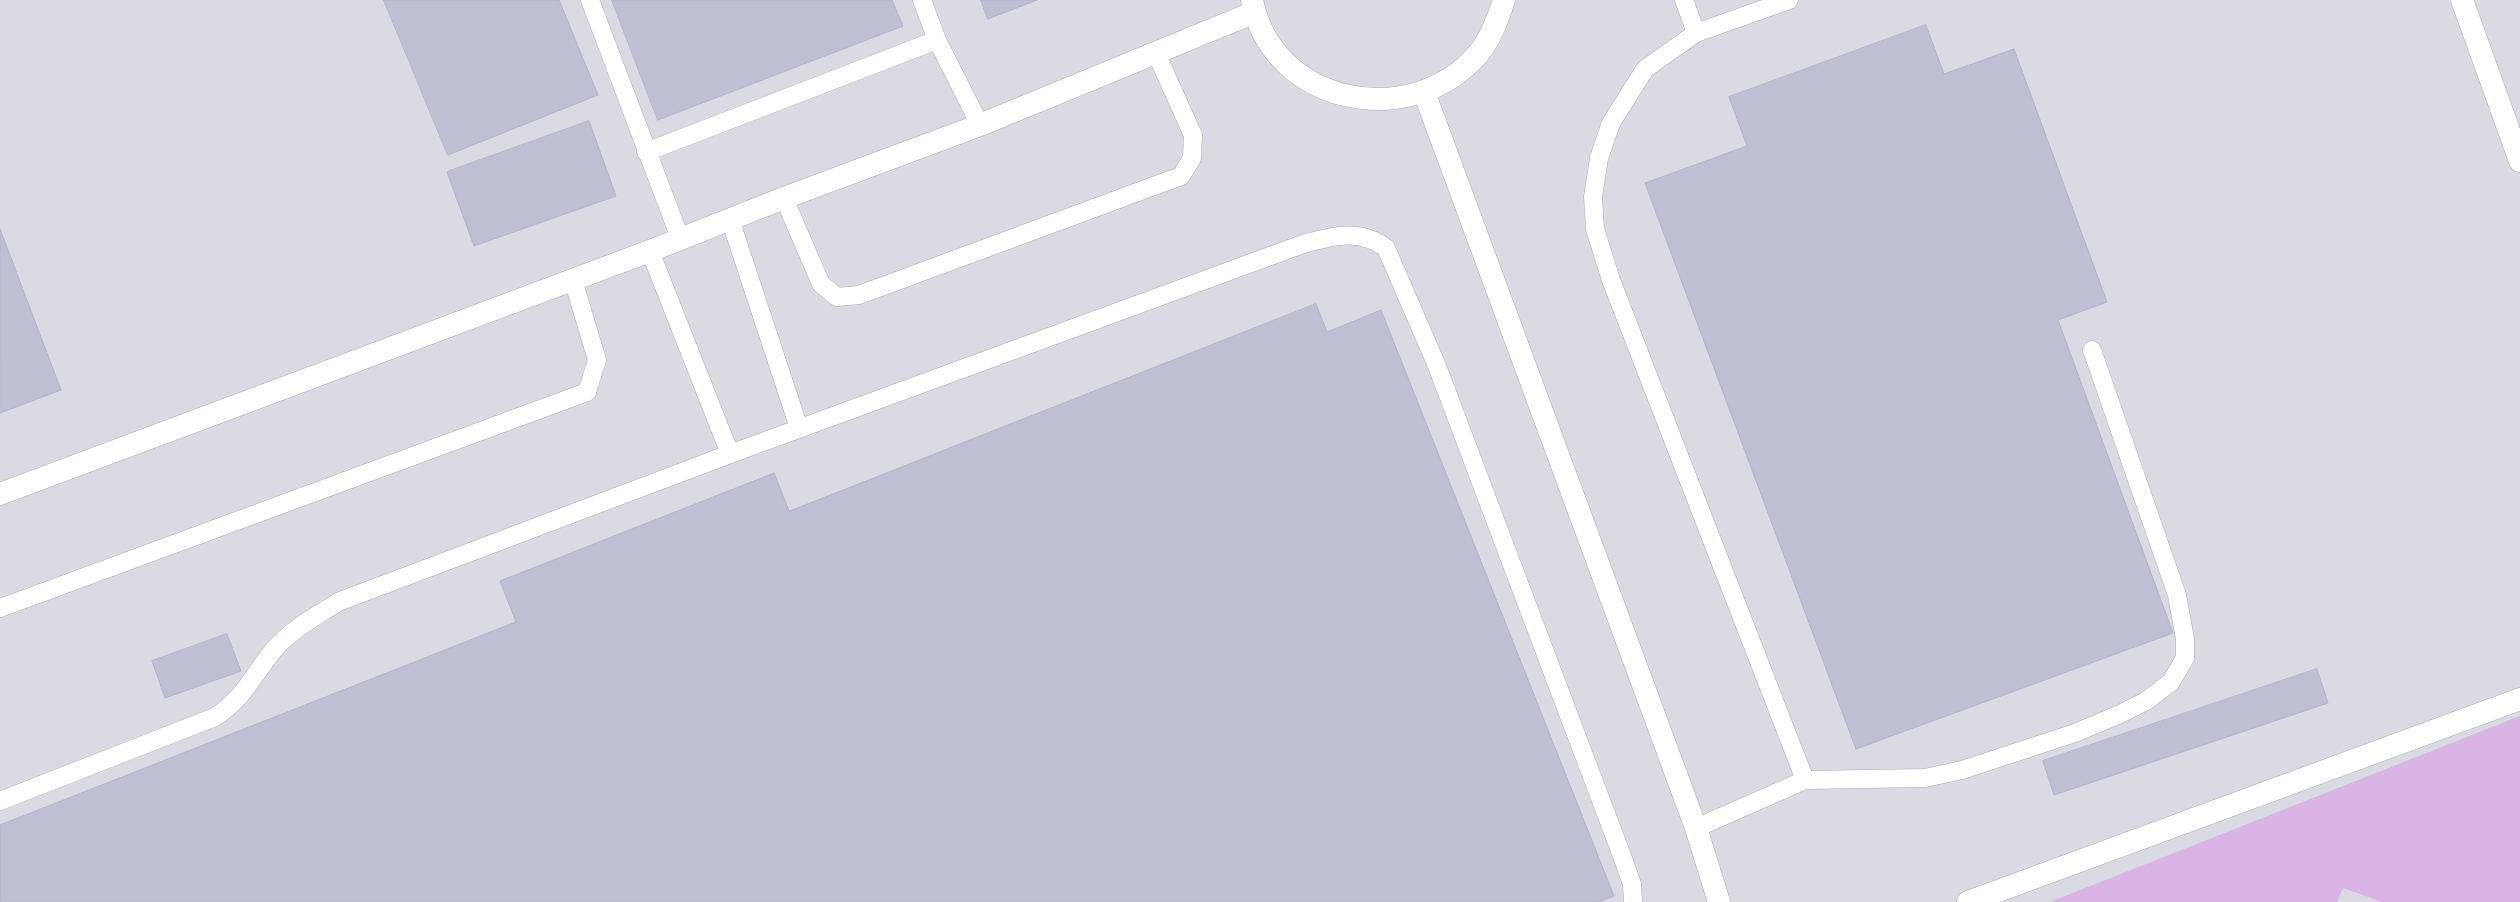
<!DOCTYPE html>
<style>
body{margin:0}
canvas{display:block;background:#e8e8f2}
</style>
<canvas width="2520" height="902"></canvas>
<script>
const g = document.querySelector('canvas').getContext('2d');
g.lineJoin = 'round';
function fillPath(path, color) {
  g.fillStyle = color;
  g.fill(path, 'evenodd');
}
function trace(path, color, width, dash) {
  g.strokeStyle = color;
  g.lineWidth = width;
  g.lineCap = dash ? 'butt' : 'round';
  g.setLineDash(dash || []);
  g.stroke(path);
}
fillPath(new Path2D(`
 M0,0H2520V902H0Z`), '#d9dae2');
fillPath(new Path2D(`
 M2520,716V902H2382L2343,888L2337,902H2050Z`), '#dab4e4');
const building = new Path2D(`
 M384,0H559L598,95L448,155Z
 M612,0H892L903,26L658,120Z
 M981,0H1037L988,19Z
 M1926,25L1944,74L2014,49L2107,302L2058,320L2173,633L1856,749L1645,183L1747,146L1729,97Z
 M589,121L616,196L474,246L447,172Z
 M0,229L61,390L0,413Z
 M1316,304L1327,332L1381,310L1614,896L1598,902H0V825L516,622L500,581L774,473L789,511Z
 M227,634L241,671L165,698L152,661Z
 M2317,669L2328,703L2054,795L2043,761Z`);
fillPath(building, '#bebfd3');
trace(building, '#b2b3cd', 1);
const service = new Path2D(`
 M590,0L680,238
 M922,0L937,40L980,125
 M1684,0L1696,33
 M1789,0L1696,33L1645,69L1611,123L1599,158L1593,197L1595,229L1611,280L1805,780
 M646,152L937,40
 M784,198L821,284L837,297L859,295L1181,176L1192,158L1193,135L1156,53
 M730,219L799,428
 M650,251L730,454
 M0,608L587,392L597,360L573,280
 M0,801L215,717C248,696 255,669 280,643C297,626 318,615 338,602L730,454L1303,244C1332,236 1361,228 1386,248L1437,366L1622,856L1632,884L1633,902
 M1696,828L1805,780L1925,778L1962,770L2075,733L2120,714L2146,701L2171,682L2185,658V639L2177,595L2092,350`);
const minor = new Path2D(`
 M1252,0C1272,105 1411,132 1478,54C1491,38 1498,19 1504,0
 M2462,0L2520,161
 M1424,92L1696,828L1719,902
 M0,494L650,251L784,198L980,125L1255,12
 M1968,902L2520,699`);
trace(service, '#ababbd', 19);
trace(minor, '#ababbd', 23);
trace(service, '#fff', 18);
trace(minor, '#fff', 22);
</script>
